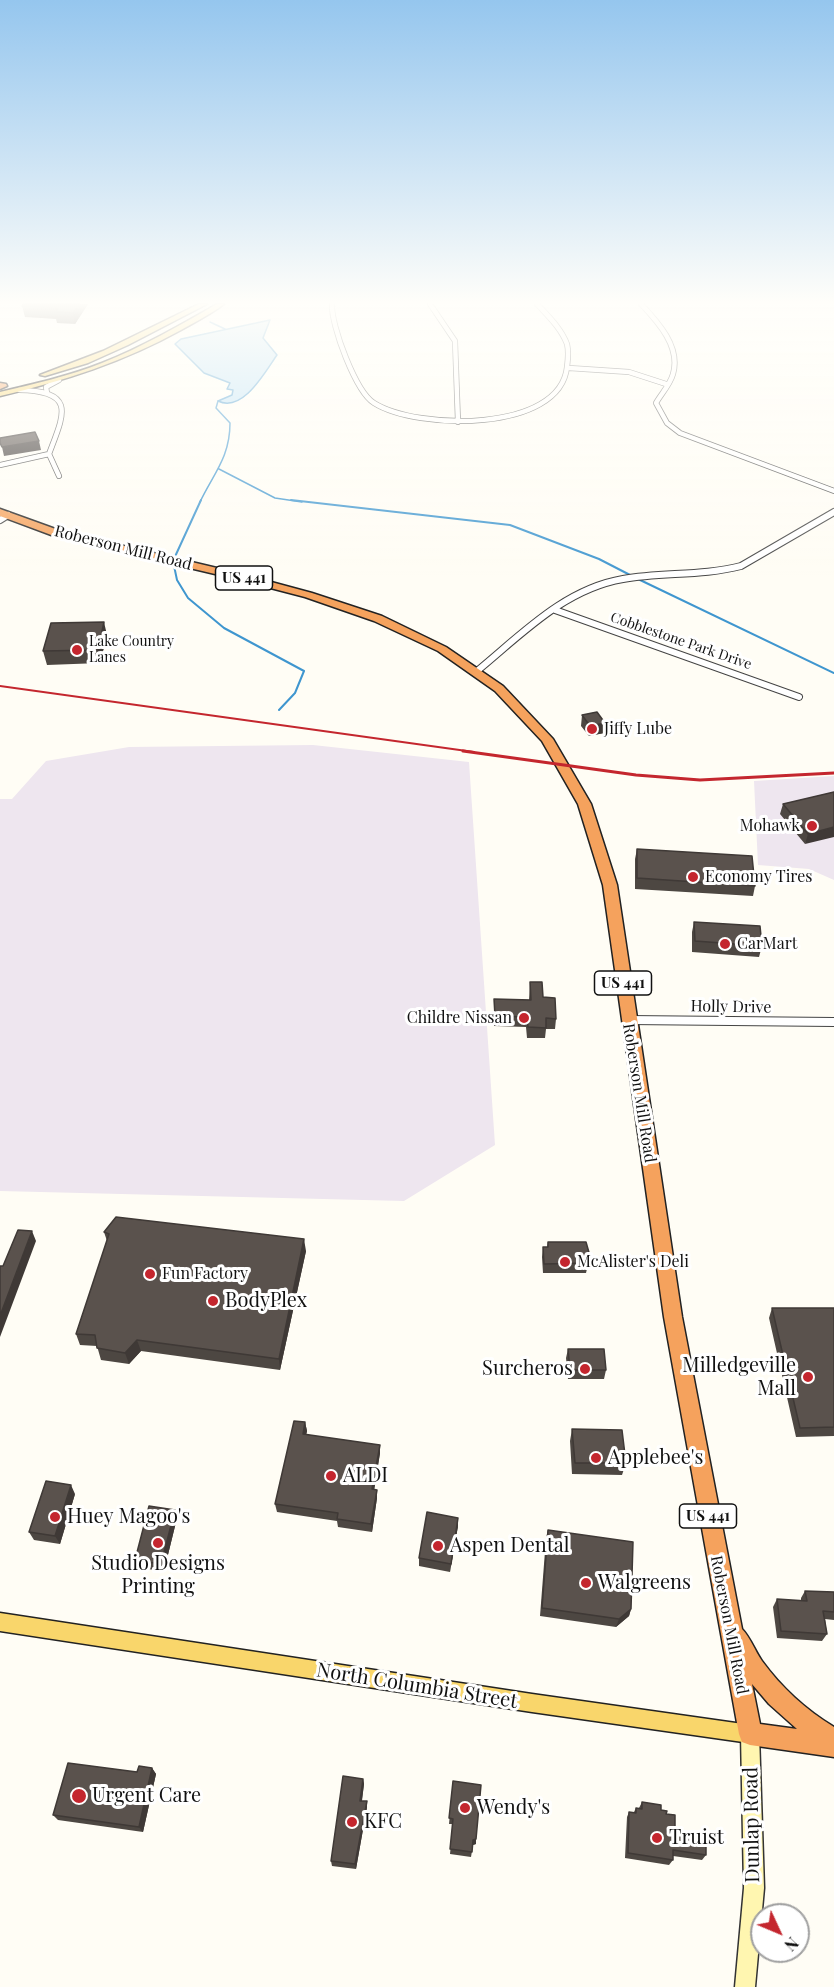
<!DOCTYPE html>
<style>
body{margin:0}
#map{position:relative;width:834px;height:1987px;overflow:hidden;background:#fffdf5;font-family:"Playfair Display",serif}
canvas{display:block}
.north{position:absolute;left:750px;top:1903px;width:60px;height:60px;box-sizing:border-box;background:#fff;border:2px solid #a0a0a0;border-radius:50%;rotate:134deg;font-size:16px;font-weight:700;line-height:24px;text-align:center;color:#111}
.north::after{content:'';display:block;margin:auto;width:21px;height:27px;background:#c4262e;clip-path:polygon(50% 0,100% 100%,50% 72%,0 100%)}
</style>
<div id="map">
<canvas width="834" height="1987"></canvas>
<div class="north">N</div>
</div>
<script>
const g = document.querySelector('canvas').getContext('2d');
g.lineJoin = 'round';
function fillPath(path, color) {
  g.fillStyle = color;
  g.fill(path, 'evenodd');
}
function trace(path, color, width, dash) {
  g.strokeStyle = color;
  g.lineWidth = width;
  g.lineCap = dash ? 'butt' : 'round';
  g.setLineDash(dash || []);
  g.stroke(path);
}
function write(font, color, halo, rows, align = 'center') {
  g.font = font + ' "Playfair Display",serif';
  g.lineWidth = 6;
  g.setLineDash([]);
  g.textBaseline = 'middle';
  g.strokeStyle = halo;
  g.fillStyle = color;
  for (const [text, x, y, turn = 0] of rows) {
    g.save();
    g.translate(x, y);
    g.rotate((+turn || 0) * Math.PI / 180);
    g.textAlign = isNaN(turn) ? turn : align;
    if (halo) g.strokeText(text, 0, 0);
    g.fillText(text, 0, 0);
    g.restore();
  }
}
fillPath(new Path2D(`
 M313,745L469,762L495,1145L404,1201L0,1191V799H12L46,761L129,747Z
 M834,776V880L809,869L758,865L754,781Z`), '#eee6ef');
const water = new Path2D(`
 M270,320L263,338L277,355C265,372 243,413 218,401L232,395L233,390L227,389L230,383L204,373L175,344L181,339Z`);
fillPath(water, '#b9e0f7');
trace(water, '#3f96cf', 1.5);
trace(new Path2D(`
 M210,322L225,329
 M219,469L275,498L302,502
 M200,502C214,473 230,457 230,423L216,408L218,401`), '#3f96cf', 1.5);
trace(new Path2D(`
 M201,500L173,561L177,580L188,598L224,628L304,671L295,693L279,710
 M291,500L510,525L599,559L632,576
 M638,579L834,673`), '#3f96cf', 2);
const streetFar2 = new Path2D(`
 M332,304C331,326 356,392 374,403C417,430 560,433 567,367C568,359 569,352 567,344C561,328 548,316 537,304
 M430,304L455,341L458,422
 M641,304C658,322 681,347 673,374C670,385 661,394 656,403L667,423L680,433L834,491
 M569,368L629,372L666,384
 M19,390C77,391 64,414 49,454L59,476
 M47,393L46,387L59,380
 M0,465L49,454`);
const streetFar1 = new Path2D(`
 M0,520L8,515
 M555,610L799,697
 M477,671C521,635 564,589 623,579C662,572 702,576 741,566L834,512`);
const street = new Path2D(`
 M628,1020L834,1022`);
const secondary = new Path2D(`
 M750,1725L756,1728L759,1734L764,1888L755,1987H735L744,1888L741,1734L744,1728Z`);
const primary = new Path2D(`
 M199,304H207L128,345L88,363L45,376L40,375L103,351Z
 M217,304H224C211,314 195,322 181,330C123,362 64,381 0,396V392C34,384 69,376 102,363C142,347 179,326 217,304Z
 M0,1613L532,1694L750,1725L756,1728L759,1734L756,1740L750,1743L532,1712L0,1631Z`);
const highway = new Path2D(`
 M0,383L6,384L7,386L0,389Z
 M0,509L61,531L238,573L312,593L382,616L446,647L503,686L553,739L591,804L617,885L682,1317L742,1629C750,1637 755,1651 762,1661C781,1687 806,1710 834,1727V1757L750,1745L742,1742L739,1734L664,1317L603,885L578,804L542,741L495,691L438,651L374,621L305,597L232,578L54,536L0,516ZM752,1684L769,1704L797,1729L760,1724Z`);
trace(streetFar2, '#444', 6);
trace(streetFar1, '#444', 8);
trace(street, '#444', 10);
trace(secondary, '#333', 3);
trace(primary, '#222', 3);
trace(highway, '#222', 3);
trace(streetFar2, '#fff', 4.5);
trace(streetFar1, '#fff', 6);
trace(street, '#fff', 8);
fillPath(secondary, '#fff6b0');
fillPath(primary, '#f9d66b');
fillPath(highway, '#f5a25d');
trace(new Path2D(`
 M0,686L474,752`), '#c4262e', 2);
trace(new Path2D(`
 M463,751L636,775L700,780L834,773`), '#c4262e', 3);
fillPath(new Path2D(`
 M88,304L75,324L57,323L56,319L25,317L22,306Z
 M107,635L100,663L47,665L43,651Z
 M582,715L604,733L589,736L581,726Z
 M834,792L805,844L780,814L783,804Z
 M637,849L755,886L753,896L635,889V859Z
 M694,922L762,946L759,957L692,952V932Z
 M530,982L543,997L556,1019L555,1029H546L545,1038H527L526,1027L494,1026V999L529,1000Z
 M104,1232L306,1251L280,1370L141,1351L129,1364L101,1360L97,1346L80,1345L76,1334L107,1241Z
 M548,1242L590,1256L586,1273H543L542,1257L543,1247H547Z
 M772,1308H834V1436L796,1437L769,1318Z
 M568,1349L606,1370L604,1379H568L566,1358Z
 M305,1422L307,1431L306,1435L380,1445V1453L374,1489L377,1498L372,1532L338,1527L337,1521L277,1512L275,1504Z
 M572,1429L626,1463L622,1475L572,1474L570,1441Z
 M75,1494L60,1544L34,1540L29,1532Z
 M175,1510L177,1518L164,1571L138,1568L135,1560Z
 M458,1526L450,1572L419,1566V1558Z
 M548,1530L631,1609L629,1616L616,1627L540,1616L546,1538Z
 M805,1591L834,1592V1620L825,1619L827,1634L822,1641L777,1638L773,1607L777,1599L801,1601V1598Z
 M152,1768L156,1774L143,1832L58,1820L53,1815L137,1772Z
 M363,1779L364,1784L362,1801H367V1807L356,1869L332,1866L331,1861Z
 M453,1781L476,1844L473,1845L471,1857L450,1854L453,1824H449Z
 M642,1802L661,1810L666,1814L675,1831L706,1855L702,1860L673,1856V1860L669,1865L625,1858L627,1817L629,1812H634L636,1808H639Z`), '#4d4742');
fillPath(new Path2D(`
 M79,304H88L75,324L73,313Z
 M39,441L41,450L4,456L2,447Z
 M104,622L107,635L100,663L98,650Z
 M605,723L604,733L589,736L590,726Z
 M834,827V837L805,844L808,834Z
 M32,1231L36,1241L0,1337V1316Z
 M304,1239L306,1251L280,1370L279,1359Z
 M137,1340L141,1351L129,1364L125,1353Z
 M305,1422L307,1431L304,1443L303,1434Z
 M380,1445V1453L373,1498L372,1489Z
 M71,1485L75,1494L60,1544L55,1536Z
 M377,1490V1498L372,1532L371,1524Z
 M175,1510L177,1518L164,1571L161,1564Z
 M458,1518V1526L450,1572L451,1564Z
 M631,1609L629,1616L616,1627L619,1619Z
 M152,1768L156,1774L143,1832L139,1827Z
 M363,1779L364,1784L361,1806L360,1801Z
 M367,1801V1807L356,1869L355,1864Z
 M476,1839V1844L472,1845L473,1840Z`), '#3f3936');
const building = new Path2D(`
 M23,304H79L73,313L55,312L58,308L22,306Z
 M35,432L39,441L2,447L0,443V438Z
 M104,622L98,650L43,651L51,623Z
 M597,712L605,723L590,726L582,715Z
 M834,792V827L808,834L783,804Z
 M637,849L752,856L755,886L637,878Z
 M694,922L760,926L762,946L695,941Z
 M530,982H542L543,997L555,998L556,1019L546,1018V1028L528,1027L527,1017L495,1016L494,999L531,1000Z
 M116,1217L304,1239L279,1359L137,1340L125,1353L97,1348L95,1335L76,1334L109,1234L104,1232Z
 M18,1230L32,1231L0,1316V1266H3Z
 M548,1242H586L590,1256L587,1257L588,1263L544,1264L543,1247H548Z
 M772,1308H834V1427L800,1428Z
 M568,1349H604L606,1370H570Z
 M294,1421L305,1422L303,1434L380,1445L372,1489L377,1490L371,1524L337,1519L338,1513L275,1504Z
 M572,1429L622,1430L626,1463H575Z
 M46,1481L71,1485L55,1536L29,1532Z
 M149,1506L175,1510L161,1564L135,1560Z
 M427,1512L458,1518L451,1564L419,1558Z
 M548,1530L633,1542L631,1609L619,1619L542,1608Z
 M805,1591L834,1592V1612L823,1611L827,1634L781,1631L777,1599L807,1601Z
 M68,1763L137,1772L139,1766L152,1768L139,1827L53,1815Z
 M343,1776L363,1779L360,1801H367L355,1864L331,1861Z
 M453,1781L481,1785L476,1839L473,1840L472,1852L450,1849L453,1819L449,1818Z
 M642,1802L661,1805V1810L667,1811L666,1814L675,1815V1831L706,1835V1855L673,1850V1860L628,1853L629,1812L636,1813V1808L642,1809Z`);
fillPath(building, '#5a524d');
trace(building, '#3f3936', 1.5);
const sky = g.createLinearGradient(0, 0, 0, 582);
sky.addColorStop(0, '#95c6ee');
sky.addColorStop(0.52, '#fffefa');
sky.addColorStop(1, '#fffefa00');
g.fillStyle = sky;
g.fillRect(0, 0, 834, 582);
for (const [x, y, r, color] of [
 [77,650,6,"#c4262e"],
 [592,729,6,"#c4262e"],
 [812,826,6,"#c4262e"],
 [693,877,6,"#c4262e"],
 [725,944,6,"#c4262e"],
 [524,1018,6,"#c4262e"],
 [565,1262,6,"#c4262e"],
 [150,1274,6,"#c4262e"],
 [213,1301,6,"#c4262e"],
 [585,1369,6,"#c4262e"],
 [808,1377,6,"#c4262e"],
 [596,1458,6,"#c4262e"],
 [331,1476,6,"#c4262e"],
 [55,1517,6,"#c4262e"],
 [158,1543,6,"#c4262e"],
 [438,1546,6,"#c4262e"],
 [586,1583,6,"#c4262e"],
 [79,1796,8,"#c4262e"],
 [465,1808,6,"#c4262e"],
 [352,1822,6,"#c4262e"],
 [657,1838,6,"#c4262e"]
]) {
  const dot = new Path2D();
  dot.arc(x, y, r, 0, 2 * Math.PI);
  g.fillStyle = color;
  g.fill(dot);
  trace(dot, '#fff', 2);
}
write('14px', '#111', '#fff', [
 ["Cobblestone Park Drive",681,641,19]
]);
write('14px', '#111', '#fff', [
 ["Lake Country",89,642],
 ["Lanes",89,658]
], 'left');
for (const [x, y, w] of [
 [244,578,57],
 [623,983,57],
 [708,1516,57]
]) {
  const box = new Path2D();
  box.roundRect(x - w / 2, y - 12, w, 24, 4.5);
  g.fillStyle = '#fff';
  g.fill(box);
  trace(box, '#111', 1.5);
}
write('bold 15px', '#111', null, [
 ["US 441",244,578],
 ["US 441",623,983],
 ["US 441",708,1516]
]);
write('16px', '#111', '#fff', [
 ["Roberson Mill Road",123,548,14],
 ["Holly Drive",731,1007,1],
 ["Roberson Mill Road",639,1093,81],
 ["Roberson Mill Road",729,1625,79]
]);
write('16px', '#111', '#fff', [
 ["Jiffy Lube",604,729],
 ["Mohawk",800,826,"right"],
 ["Economy Tires",705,877],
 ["CarMart",737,944],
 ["Childre Nissan",512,1018,"right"],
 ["McAlister's Deli",577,1262],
 ["Fun Factory",162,1274]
], 'left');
write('20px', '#111', '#fff', [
 ["BodyPlex",225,1301],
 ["Milledgeville",796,1366,"right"],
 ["Mall",796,1389,"right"],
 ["Surcheros",573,1369,"right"],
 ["Applebee's",608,1458],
 ["ALDI",343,1476],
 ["Huey Magoo's",67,1517],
 ["Aspen Dental",450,1546],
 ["Studio Designs",158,1564,"center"],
 ["Printing",158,1587,"center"],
 ["Walgreens",598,1583],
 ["Urgent Care",92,1796],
 ["Wendy's",477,1808],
 ["KFC",364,1822],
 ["Truist",669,1838]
], 'left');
write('20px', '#111', '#fff', [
 ["North Columbia Street",417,1686,9],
 ["Dunlap Road",752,1825,-91]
]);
</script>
